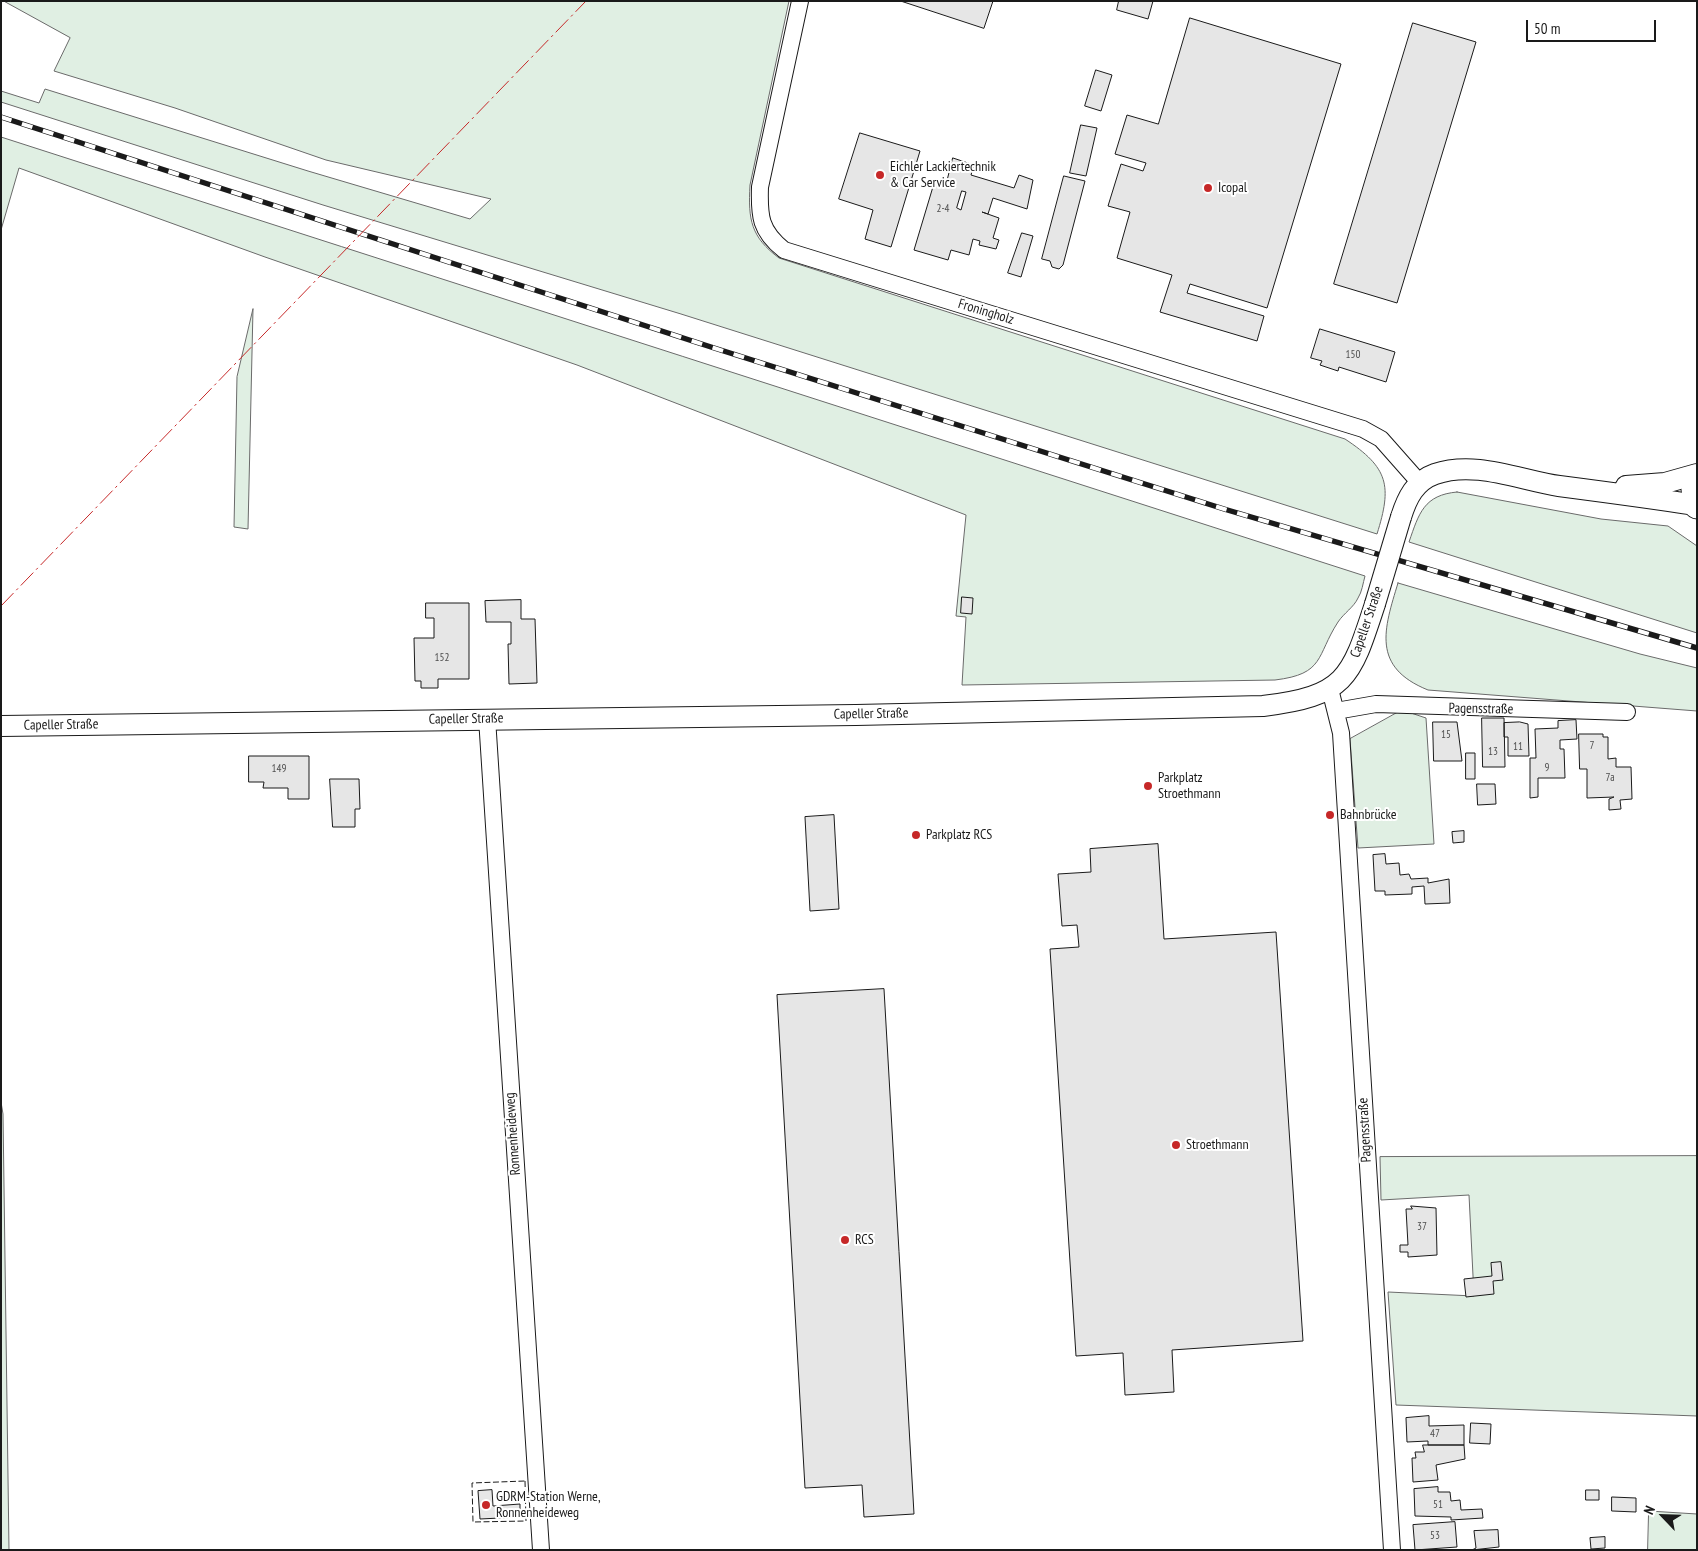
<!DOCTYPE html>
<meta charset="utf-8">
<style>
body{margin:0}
#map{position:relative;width:1698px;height:1551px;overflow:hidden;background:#fff;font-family:"PT Sans Narrow",sans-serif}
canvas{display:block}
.frame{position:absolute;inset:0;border:2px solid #1a1a1a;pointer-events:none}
.north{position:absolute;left:1638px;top:1491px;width:50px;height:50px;-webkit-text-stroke:4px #fff;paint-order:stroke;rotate:294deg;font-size:14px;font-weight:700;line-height:20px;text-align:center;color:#1a1a1a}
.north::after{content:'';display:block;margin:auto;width:18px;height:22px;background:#1a1a1a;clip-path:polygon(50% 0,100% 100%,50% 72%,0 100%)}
.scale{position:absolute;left:1526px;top:20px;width:130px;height:22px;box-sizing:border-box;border:2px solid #1a1a1a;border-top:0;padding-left:6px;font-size:15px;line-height:18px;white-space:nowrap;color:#1a1a1a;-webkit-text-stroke:4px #fff;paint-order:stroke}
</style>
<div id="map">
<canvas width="1698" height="1551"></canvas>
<div class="frame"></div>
<div class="north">N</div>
<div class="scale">50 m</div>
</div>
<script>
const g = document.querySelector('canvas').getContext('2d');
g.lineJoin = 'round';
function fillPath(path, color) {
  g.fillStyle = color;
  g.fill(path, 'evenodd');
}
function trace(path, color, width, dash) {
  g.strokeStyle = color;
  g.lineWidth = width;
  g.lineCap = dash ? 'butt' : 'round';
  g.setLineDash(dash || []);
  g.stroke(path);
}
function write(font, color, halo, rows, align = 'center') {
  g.font = font + ' "PT Sans Narrow",sans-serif';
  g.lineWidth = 4;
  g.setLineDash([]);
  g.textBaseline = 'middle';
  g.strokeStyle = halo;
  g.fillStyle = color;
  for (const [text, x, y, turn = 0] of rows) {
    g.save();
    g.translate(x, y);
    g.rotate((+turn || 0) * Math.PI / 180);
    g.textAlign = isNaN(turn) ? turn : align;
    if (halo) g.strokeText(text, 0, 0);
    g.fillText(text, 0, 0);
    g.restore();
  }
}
const green = new Path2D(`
 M4,1H789L750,185C748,220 751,237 779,258L1345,439C1389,468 1392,486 1377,534L681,314L323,205L1,102V91L39,103L45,89L308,171L470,219L491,199L326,160L175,108L54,71L70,38Z
 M1,137L1365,576C1363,583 1362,592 1358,598C1354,607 1344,613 1338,622C1316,656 1325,674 1275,680L962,685L966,617L956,616L966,515L577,365L265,257L19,168L1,230Z
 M253,309L248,529L234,527L237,377Z
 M1457,492L1601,519L1668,526L1697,546V633L1409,542C1419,513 1424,495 1457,492Z
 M1398,583L1640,654L1697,668V711L1428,690C1371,667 1384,629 1398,583Z
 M1402,710L1426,718L1434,844L1358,848L1350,739Z
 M1,1102L3,1114L9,1550H1Z
 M1697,1156V1416L1396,1405L1388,1292L1474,1296L1469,1195L1381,1200L1380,1157Z
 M1649,1511L1697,1514V1550H1648Z`);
fillPath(green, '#e0efe3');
trace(green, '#6a6a6a', 1);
const building = new Path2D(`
 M901,1H993L984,28Z
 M1119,1H1153L1148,19L1117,10Z
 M1190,18L1341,64L1267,308L1190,284L1187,293L1264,316L1257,341L1160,312L1172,275L1117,258L1130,212L1108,206L1121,164L1143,171L1146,163L1115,154L1127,115L1158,124Z
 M1413,23L1476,42L1397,303L1334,284Z
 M1096,70L1112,75L1101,111L1085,106Z
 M1081,125L1097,128L1086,176L1070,173Z
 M860,133L920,151L891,247L865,239L873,210L839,199Z
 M953,158L974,165L971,175L1014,188L1019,175L1033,180L1027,209L993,198L988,214L982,212L999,218L993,238L999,240L996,249L979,245L980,241L973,239L969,255L951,250L948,260L914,250L935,180L946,183ZM962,191L966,192L961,210L957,208Z
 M1064,176L1085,181L1063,265L1059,269L1052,267L1050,261L1042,259Z
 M1022,233L1033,236L1021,277L1008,273Z
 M1320,329L1395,352L1386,382L1339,367L1338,371L1320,365L1322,361L1311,358Z
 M962,597L973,598L972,614L961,613Z
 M521,600V619H535L537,683L509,684L508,644H511V622H486L485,601Z
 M426,603H469V679H438V688H421V681H415L414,638H434V618H426Z
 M1482,718H1504L1505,767H1483Z
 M1576,720L1577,739L1560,740V749H1564L1565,778H1538V797L1530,798V758H1536L1535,729L1558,728V721Z
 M1433,722H1457L1462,761H1434Z
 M1520,722L1528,724L1529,756H1508V737H1504V723Z
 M1579,734H1603V737H1608V759L1616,758V767H1631L1632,799L1620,800L1621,809L1609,810V799L1614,797L1587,798V769H1580Z
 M1466,753H1475V779H1466Z
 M249,756H309V799H288V788H263L264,782H249Z
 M330,779H359L360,809H355V827H333Z
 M1477,784H1495L1496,804L1478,805Z
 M834,815L839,909L810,911L805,817Z
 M1464,831V842L1453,843L1452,832Z
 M1158,844L1164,939L1276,932L1303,1341L1172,1350L1174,1392L1125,1395L1123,1353L1076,1356L1050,949L1079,947L1077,925L1062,926L1058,874L1091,872L1090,849Z
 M1385,854L1386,864L1399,863L1400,875L1409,874L1411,879L1428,878V883L1449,879L1450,903L1425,904L1424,886L1412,887V894L1385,895V891H1375L1373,855Z
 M884,989L914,1514L864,1517L862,1485L805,1488L777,995Z
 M1411,1206L1436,1208L1437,1255L1408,1257V1252H1400V1245H1408L1406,1209H1412Z
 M1501,1262L1503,1280L1493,1281L1494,1294L1466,1297L1464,1279L1492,1276L1491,1263Z
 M1429,1416V1426L1464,1425V1445H1428V1441L1407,1442L1406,1418Z
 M1471,1423L1491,1424L1490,1444L1470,1443Z
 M1423,1445H1464L1465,1459L1436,1465L1438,1480L1413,1482L1412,1458H1416L1415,1452H1424Z
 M1438,1487V1492H1450L1451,1501L1460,1500L1461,1510L1482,1509L1483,1518L1451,1520V1517L1415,1516L1414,1489Z
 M492,1490L493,1506L520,1504V1517L480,1519L478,1491Z
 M1586,1490H1599V1500H1586Z
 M1612,1497L1636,1498V1512L1612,1511Z
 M1455,1522L1457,1547L1415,1550L1413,1525Z
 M1498,1530L1499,1547L1472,1550L1476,1548L1474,1531Z
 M1605,1537V1548L1591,1549L1590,1538Z`);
fillPath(building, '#e6e6e6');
trace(building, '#1a1a1a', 1);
const minor = new Path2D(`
 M800,1L760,187C759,216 760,231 784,250L1363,429L1381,439L1419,482
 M1330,689L1341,733L1392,1550
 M1336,711L1376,704L1627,712
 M487,718L541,1550`);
const tertiary = new Path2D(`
 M1626,486L1665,483L1697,474
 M1401,517C1407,498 1415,481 1435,474C1475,460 1519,480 1559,486C1605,492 1651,498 1696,505
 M1,726L856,715L1263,706C1346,696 1351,678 1375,604`);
const primary = new Path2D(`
 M1697,479L1694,489L1697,506`);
trace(minor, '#1a1a1a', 18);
trace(tertiary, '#1a1a1a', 22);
trace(primary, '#1a1a1a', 27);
trace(minor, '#fff', 16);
trace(tertiary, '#fff', 20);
trace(primary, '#fff', 25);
const rail = new Path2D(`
 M1,117L711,347L1224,509L1697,648`);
trace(rail, '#1a1a1a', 5.5);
trace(rail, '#fff', 4, [11]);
const tertiaryBridge = new Path2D(`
 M1375,604L1401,517`);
trace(tertiaryBridge, '#1a1a1a', 22, []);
trace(tertiaryBridge, '#fff', 20);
trace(new Path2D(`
 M525,1481L526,1521L473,1522L472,1483Z`), '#1a1a1a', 1, [6, 2.5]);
trace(new Path2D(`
 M1,606L586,1`), '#c62828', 1, [18, 4, 2.5, 4]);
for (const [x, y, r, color] of [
 [880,175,5,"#c62828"],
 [1208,188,5,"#c62828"],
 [1148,786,5,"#c62828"],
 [1330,815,5,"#c62828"],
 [916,835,5,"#c62828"],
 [1176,1145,5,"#c62828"],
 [845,1240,5,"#c62828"],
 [486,1505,5,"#c62828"]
]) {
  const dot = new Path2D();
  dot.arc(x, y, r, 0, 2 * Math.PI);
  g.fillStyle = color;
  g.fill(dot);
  trace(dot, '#fff', 2);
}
write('11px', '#4d4d4d', null, [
 ["2-4",943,209],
 ["150",1353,355],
 ["152",442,658],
 ["15",1446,735],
 ["7",1592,746],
 ["11",1518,747],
 ["13",1493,752],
 ["9",1547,768],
 ["149",279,769],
 ["7a",1610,778],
 ["37",1422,1227],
 ["47",1435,1434],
 ["51",1438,1505],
 ["53",1435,1536]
]);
write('14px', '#1a1a1a', '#fff', [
 ["Eichler Lackiertechnik",890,167],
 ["& Car Service",890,183],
 ["Icopal",1218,188],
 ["Parkplatz",1158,778],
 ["Stroethmann",1158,794],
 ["Bahnbrücke",1340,815],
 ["Parkplatz RCS",926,835],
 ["Stroethmann",1186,1145],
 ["RCS",855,1240],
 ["GDRM-Station Werne,",496,1497],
 ["Ronnenheideweg",496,1513]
], 'left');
write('14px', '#1a1a1a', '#fff', [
 ["Froningholz",986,312,17],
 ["Capeller Straße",1367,622,-71],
 ["Pagensstraße",1481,709,1],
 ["Capeller Straße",871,714,-1],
 ["Capeller Straße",466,719,-1],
 ["Capeller Straße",61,725,-1],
 ["Pagensstraße",1365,1130,-93],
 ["Ronnenheideweg",513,1134,-94]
]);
</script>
